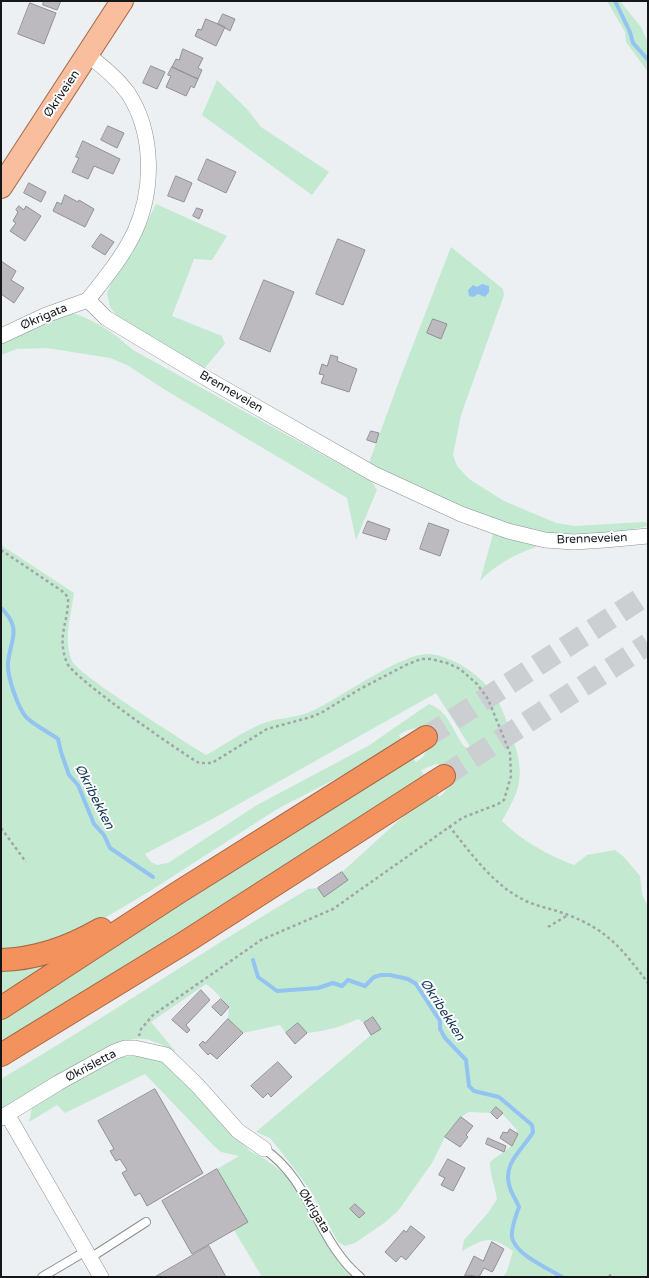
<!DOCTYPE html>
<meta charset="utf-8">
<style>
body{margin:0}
#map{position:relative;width:649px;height:1278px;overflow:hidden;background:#ecf0f3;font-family:"Varela Round",sans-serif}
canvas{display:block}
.frame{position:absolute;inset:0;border:2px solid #161718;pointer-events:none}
</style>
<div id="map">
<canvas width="649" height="1278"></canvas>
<div class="frame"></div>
</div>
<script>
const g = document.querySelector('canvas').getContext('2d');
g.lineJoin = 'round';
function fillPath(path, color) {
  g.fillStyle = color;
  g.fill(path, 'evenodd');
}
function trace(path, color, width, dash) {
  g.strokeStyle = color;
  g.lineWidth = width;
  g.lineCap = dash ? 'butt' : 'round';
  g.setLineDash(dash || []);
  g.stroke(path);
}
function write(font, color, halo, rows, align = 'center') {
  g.font = font + ' "Varela Round",sans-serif';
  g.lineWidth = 4;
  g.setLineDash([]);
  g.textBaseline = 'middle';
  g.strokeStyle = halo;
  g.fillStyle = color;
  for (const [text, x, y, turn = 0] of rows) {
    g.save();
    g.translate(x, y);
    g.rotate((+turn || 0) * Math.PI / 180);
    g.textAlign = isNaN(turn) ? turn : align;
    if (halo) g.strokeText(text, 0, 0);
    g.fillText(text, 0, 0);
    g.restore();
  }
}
fillPath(new Path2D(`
 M607,1H620L641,27L648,43V72L626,42L625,32Z
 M217,80L247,109L261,127L329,172L312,195L202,115Z
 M156,204L227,236L212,260L194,259L172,316L222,336L225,344L203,370L118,317L110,307L107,293L111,283L132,254Z
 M451,247L503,289L504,295L461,415L453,455L457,466L469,479L504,501L556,523L575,526L643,522L648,523V526C624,531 600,537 576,537C512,539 426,492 369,463L399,381Z
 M73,313C97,321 115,334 133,350L372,482L377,490L356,540L347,498L167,391L127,365L110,358L47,348L17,349L1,355V343L28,329Z
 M493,534L536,543V547C514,555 496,564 480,581Z
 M1,545L74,593C71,615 63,639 72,661C77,674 187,743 206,755C224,745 241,733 259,725C276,717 297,719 314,710C342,697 400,654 428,654C441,654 459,663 469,670C487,683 498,697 505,717C512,737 523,761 519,782C517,795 508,810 502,821C521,840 549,856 574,865L587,855L615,850L624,857L640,876L642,894L648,907V1277H503L507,1271L513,1251C489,1235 486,1238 462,1251L464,1240L488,1213L497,1199C495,1186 490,1175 490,1162C506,1149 512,1151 517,1130L496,1107L491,1113L469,1112L461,1117L445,1137L432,1163L398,1211L384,1223L355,1243L345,1246L338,1242L309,1189L294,1168L270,1138L256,1132L371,1035L381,1029L373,1017L364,1023L358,1019C341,1027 325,1031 307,1033L298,1023L286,1033L280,1025L243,1033L228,1019L229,1007C221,999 216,991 206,984L151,1022L176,1052C147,1037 141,1034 109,1047L1,1110V1079C105,1018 204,950 308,889L318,888L324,896L347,880L342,872L407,813L437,793L439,797L444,793L451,783L449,767L436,764L421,770L424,775L102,983L1,1045V1018L412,757L416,762L423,757L429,746L425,729C415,727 407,729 399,735L401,739L351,771L279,808L150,891L98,922L58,940L1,951ZM436,693L474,753C454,746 455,713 429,704L368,746L257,805L168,863L157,865L151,862L145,854L214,818Z
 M52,958L50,965L1,993V967Z
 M139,1055L159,1060L172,1068L250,1151L265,1159L282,1172L300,1191L339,1263L354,1277H262L234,1230L247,1222L217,1169L239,1156L221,1152L214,1146L145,1074L65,1113L57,1105L29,1122L32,1108L115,1058Z`), '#c3e9d1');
fillPath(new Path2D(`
 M482,284L489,286V292L485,297L478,294L473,297L469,296L468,290L473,285L477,287Z`), '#93c4f1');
trace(new Path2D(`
 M615,1L630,32L633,43L648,60
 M1,608C23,629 10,640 8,663C7,676 18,709 27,718C36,726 48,732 58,739L61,752L69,775L78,785L94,824L104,835L110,848L153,877
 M253,960L258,977L277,991L318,988L333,983L342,986L348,980L365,986L374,977L381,975H390L408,979L416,984L440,1021V1029L445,1038L466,1060L469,1086L474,1091L499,1097L532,1125L533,1132C524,1148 503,1163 509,1184C510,1192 516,1199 519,1207C516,1216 511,1227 512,1237C515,1255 548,1268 562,1277`), '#93c4f1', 4);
const building = new Path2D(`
 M44,1H61L57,10L43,5Z
 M30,3L56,13L44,44L18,34Z
 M223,14L235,19L230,31L218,24Z
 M206,19L225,27L216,46L195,36L198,29L201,30Z
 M183,49L203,58L198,68L202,70L198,79L172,67L176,59L179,60Z
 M151,66L165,72L157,89L143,83Z
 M172,67L198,79L194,88L191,86L186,96L166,87L171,76L168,75Z
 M108,126L124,133L117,148L101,140Z
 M83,141L120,159L113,174L94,166L88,179L72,172L79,158L76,157Z
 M207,159L236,172L226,193L198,180Z
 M176,176L192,183L184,202L168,196Z
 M29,183L46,192L41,202L24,193Z
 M65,195L78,202L79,200L94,209L85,227L53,211L57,202L61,204Z
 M19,206L24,210L26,206L41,216L25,241L10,231L16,223L13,221L18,212L16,210Z
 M197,208L203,210L199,219L193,216Z
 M101,234L114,242L105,255L92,247Z
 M338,239L365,250L343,305L316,294Z
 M1,261L16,271L11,280L24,288L14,303L1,294Z
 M264,280L294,292L270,352L240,339Z
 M433,319L447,324L441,339L427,333Z
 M331,355L338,357L337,361L357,369L349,392L321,383L324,375L319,374L322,364L327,366Z
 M371,431L379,433L376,443L367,440Z
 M368,521L390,529L386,540L363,533Z
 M429,523L449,530L440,556L420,549Z
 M342,872L348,880L324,897L318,888Z
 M201,990L210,1000L186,1025L190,1030L187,1033L172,1020Z
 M221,999L229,1007L221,1016L212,1007Z
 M373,1017L381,1029L371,1035L364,1023Z
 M228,1019L243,1033L217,1059L210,1053L208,1055L199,1045L203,1041L205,1043Z
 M298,1023L307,1033L295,1044L286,1033Z
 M278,1062L292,1077L271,1097L268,1093L263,1098L251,1086Z
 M155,1089L203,1173L147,1206L140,1193L135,1196L122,1173L127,1170L120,1159L116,1161L110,1151L114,1149L98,1121Z
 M496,1107L503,1113L497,1119L491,1113Z
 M461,1117L473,1126L466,1135L468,1137L460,1147L445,1137Z
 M510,1129L518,1134L512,1146L500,1138L503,1132L507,1133Z
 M488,1138L506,1146L504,1152L486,1144Z
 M448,1159L465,1168L453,1191L441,1185L445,1178L439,1175Z
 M217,1169L248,1222L192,1254L162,1201Z
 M355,1204L365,1213L359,1218L350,1209Z
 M411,1226L425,1237L406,1260L401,1256L396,1262L385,1252L404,1230L406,1232Z
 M492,1242L504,1249L493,1271L492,1272L484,1268L479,1277L468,1275L464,1277L474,1256L483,1261Z
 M209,1246L226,1277H155Z`);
fillPath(building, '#bcbabe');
trace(building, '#919093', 1);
trace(new Path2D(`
 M426,737L648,594
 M444,776L648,644`), '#cccfd2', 22, [22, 11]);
const lane = new Path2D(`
 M264,1149C311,1180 318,1243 360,1277
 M90,1258L146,1222
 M42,1277L86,1251`);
const street = new Path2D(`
 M88,55C103,67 117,78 128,93C154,133 154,189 135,231C123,257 105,278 88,300L106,318L211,381L374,474L461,514L508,531L545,540L574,542L605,540L648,536
 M1,336L46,315L88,300
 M7,1114L101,1277
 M1,1118L58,1083L114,1052L125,1048H135L166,1055L198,1086L238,1131L264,1149`);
const primary = new Path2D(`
 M1,187L122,1`);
const highway = new Path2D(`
 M1,960C37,959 70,947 101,929
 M1,1008L179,892L426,737
 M1,1055L184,943L444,776`);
trace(lane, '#8d9093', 10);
trace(street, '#8d9093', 16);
trace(primary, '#a66745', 24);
trace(highway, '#a66745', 24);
trace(new Path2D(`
 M1,550L62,591L68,597C69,623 56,635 67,663C73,678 180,752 199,763H212L267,729L311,717L321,713L360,689L406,665L421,659H431L447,663L460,669L477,684L488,699L510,753L511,776L504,800L498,804L462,818L333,909L261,940L153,1015L141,1029L139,1036
 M449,826C471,853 492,884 524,900C538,907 554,909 568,915C608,930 623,950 648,983
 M1,828L26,862
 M548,927L568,915
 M609,1277L612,1273`), '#a2a5a7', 2.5, [3, 3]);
trace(lane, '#fff', 8);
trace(street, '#fff', 15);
trace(primary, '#f8be9e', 22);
trace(highway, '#f3925d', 22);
write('12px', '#161718', '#fbfdfe', [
 ["Økriveien",62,94,-56],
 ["Økrigata",44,317,-23],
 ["Brenneveien",231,392,30],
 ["Brenneveien",592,539,-2],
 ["Økrisletta",91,1066,-28],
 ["Økrigata",314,1211,59]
]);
write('italic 13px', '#133755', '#fbfdfe', [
 ["Økribekken",94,797,63],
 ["Økribekken",442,1010,57]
]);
</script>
